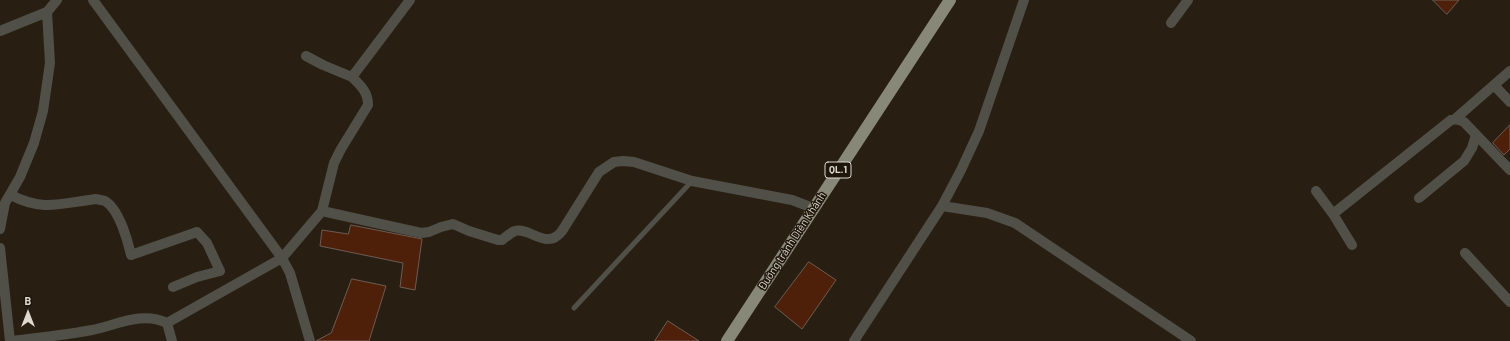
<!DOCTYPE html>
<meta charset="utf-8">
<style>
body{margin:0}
#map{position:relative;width:1510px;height:341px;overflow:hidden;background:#281f12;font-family:Barlow,sans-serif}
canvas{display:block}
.north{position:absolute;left:8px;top:293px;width:40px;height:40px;-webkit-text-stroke:3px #1e1609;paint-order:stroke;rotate:0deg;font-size:11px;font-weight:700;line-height:16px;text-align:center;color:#ded8cf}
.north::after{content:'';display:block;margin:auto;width:14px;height:18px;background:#ded8cf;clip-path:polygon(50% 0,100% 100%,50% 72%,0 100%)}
</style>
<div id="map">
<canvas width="1510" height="341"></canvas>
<div class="north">B</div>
</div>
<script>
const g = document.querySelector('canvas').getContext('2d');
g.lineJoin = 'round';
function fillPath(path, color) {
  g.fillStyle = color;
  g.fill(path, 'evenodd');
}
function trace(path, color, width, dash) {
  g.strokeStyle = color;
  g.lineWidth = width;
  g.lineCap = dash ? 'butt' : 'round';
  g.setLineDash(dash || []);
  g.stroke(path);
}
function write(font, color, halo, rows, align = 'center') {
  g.font = font + ' Barlow,sans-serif';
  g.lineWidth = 3;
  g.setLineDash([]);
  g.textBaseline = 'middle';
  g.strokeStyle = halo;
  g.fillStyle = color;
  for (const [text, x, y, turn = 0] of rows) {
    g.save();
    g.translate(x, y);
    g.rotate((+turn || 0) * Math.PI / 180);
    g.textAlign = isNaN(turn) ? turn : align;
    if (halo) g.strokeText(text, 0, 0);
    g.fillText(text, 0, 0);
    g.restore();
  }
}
const building = new Path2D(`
 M1433,0H1459L1447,14Z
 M1510,125V149L1504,155L1493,143Z
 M351,225L422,239L415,290L400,287L403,263L320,246L322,230L348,234Z
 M809,262L836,280L802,329L775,307Z
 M352,279L386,286L369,341H316L331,333Z
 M668,321L699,341H655Z`);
fillPath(building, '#4e200a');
trace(building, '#6e5c54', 1);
trace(new Path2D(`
 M574,308L692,181`), '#505049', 5);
trace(new Path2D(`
 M93,0L282,258L290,273L310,341
 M1171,23L1188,0
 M0,31L47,12L57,0
 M306,56L323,65L352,77
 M1510,71L1494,85L1510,102
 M1455,119L1494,85
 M1316,191L1333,214L1352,245
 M11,195C43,212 62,203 96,199C99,200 103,200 105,201C119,209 128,241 131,255L197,232L207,243L220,271L197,277L173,287
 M1419,198L1464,161L1472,148L1476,135
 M942,206L987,213L1015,223L1191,341
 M322,211L421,233L429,232L441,227L453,224L469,231L498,240H502C506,237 510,233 515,231C530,227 547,251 562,231L599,172L614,162L623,161L634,162L692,181L792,200L813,208
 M1333,214L1451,120C1456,119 1459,119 1464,122L1510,170
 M0,229L5,203L20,177L34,143L43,111L50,63L47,12
 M0,248L10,341
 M1465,253L1510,302
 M167,323L172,341
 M12,341C39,338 65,335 92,330C117,325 142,311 167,323L282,258L322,211L334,163L341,149L368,105C368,92 361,86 352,77L410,0
 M854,341L942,206L961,170L979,131L1024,0`), '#505049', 10);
trace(new Path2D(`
 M727,341L950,0`), '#888878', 12);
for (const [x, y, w] of [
 [838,170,26]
]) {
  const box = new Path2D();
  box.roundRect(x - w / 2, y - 8, w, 16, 3);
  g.fillStyle = '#1e1609';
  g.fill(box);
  trace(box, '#ded8cf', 1);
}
write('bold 10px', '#ded8cf', null, [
 ["QL.1",838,170]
]);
write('11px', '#ded8cf', '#1e1609', [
 ["Đường tránh Diên Khánh",792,241,-57]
]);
</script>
